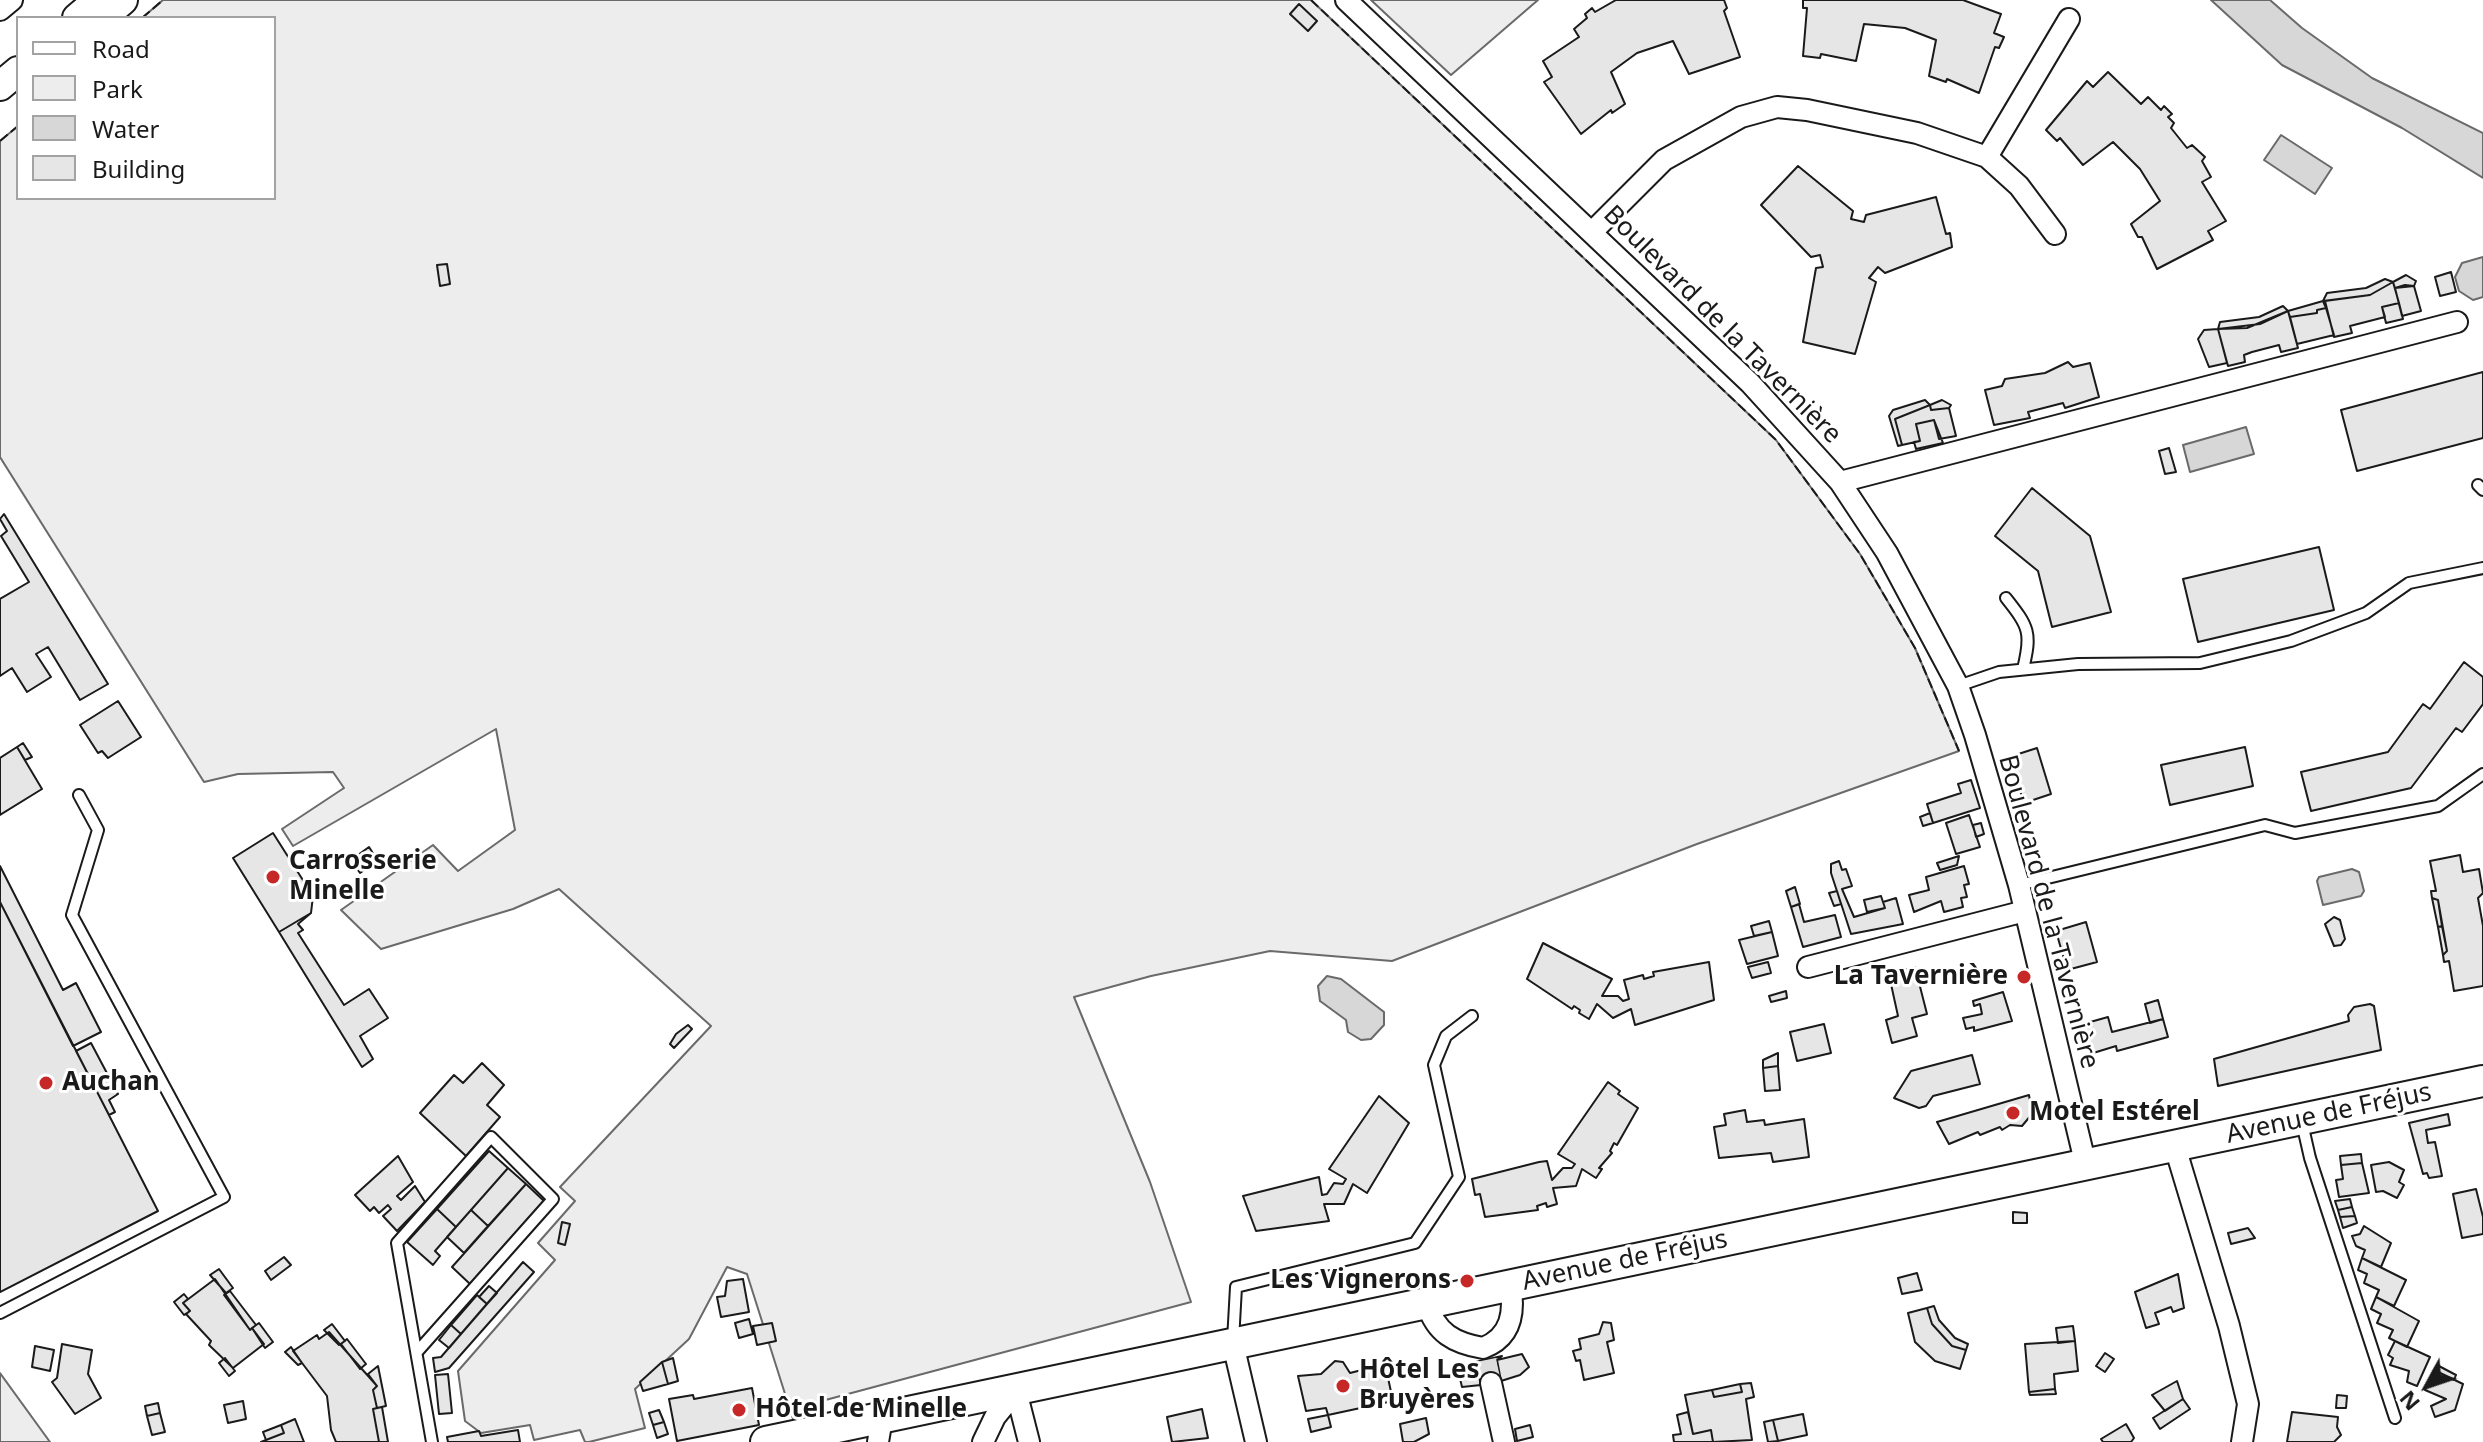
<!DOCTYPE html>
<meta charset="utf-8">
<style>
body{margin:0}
#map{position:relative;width:2483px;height:1442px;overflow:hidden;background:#fff;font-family:"Noto Sans",sans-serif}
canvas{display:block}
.legend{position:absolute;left:16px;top:16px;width:260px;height:184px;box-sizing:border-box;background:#fff;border:2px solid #a3a3a3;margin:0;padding:10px 14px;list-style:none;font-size:24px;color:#1a1a1a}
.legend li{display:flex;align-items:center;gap:16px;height:40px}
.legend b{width:40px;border:2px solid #a3a3a3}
.north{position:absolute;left:2387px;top:1346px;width:80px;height:80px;-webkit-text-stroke:6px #fff;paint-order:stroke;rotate:230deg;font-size:22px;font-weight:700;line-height:32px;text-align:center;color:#1a1a1a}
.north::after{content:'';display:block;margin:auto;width:28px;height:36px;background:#1a1a1a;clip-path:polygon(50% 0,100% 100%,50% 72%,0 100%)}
</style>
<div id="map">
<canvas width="2483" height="1442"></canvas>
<ul class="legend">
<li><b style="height:10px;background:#fff"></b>Road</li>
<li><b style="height:22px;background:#ededed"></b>Park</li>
<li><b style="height:22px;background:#d7d7d7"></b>Water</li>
<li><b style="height:22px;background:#e6e6e6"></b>Building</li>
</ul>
<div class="north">N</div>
</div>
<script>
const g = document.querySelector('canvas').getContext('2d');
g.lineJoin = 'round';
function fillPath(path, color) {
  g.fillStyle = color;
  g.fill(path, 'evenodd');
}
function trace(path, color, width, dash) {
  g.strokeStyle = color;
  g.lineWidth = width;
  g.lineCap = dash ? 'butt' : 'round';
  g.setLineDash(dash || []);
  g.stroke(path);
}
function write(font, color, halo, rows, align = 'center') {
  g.font = font + ' "Noto Sans",sans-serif';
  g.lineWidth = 6;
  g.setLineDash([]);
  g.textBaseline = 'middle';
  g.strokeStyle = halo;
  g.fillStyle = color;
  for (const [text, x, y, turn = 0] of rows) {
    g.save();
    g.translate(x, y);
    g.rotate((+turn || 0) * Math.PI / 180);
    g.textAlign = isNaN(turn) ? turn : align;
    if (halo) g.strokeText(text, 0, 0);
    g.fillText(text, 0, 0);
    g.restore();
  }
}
const green = new Path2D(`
 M163,0H1311L1776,440L1860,554L1915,648L1959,751L1697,844L1392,961L1270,951L1151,976L1074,997L1150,1182L1191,1302L818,1402L819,1410L793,1419L747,1274L727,1267L689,1339L635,1389L645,1428L589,1442H585L580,1430L534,1440L530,1425L481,1433L465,1421L458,1371L555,1260L538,1243L575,1201L560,1187L711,1026L559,889L513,909L381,949L341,910L433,845L458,871L515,830L496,729L293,846L282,829L344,788L333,772L238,774L204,782L0,457V141L18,126V198H274V18H142Z
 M1371,0H1538L1451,75Z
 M0,1373L50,1442H0Z`);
fillPath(green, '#ededed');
trace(green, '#6a6a6a', 2);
const water = new Path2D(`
 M2211,0H2270L2302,28L2372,78L2483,133V178L2402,128L2282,65Z
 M2281,135L2332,168L2315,194L2264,160Z
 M2483,257V297L2473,300L2459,291L2455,277L2462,263Z
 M2246,427L2254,454L2190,472L2183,445Z
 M2352,869L2359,872L2364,891L2361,896L2323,905L2317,881L2319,877Z
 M1327,976L1341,979L1384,1012V1025L1371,1039L1361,1040L1348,1032L1346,1020L1320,1001L1318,986Z`);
fillPath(water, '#d7d7d7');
trace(water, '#6a6a6a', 2);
const building = new Path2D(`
 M1616,0H1724L1727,8L1724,11L1740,57L1689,74L1673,41L1637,53L1611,72L1625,104L1612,113L1611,110L1581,134L1544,82L1552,77L1543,61L1579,37L1574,29L1587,18L1585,14L1592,8L1595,12Z
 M1803,0H1963L2001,14L1994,33L2004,37L1999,48L1995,47L1979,93L1947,79L1946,82L1929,76L1936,40L1905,28L1864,24L1856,61L1821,54L1820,58L1803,56L1807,8H1803Z
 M1299,4L1317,21L1308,31L1290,14Z
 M2108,72L2141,104L2148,97L2161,110L2164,106L2172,114L2168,117L2174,123L2171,128L2187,148L2192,145L2205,157L2202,161L2211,177L2202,182L2226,221L2208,231L2213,240L2157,269L2142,237H2138L2131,224L2160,201L2140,169L2113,142L2083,165L2060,138L2057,141L2046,130L2087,81L2093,87Z
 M1798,166L1853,211L1851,219L1864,222L1866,215L1936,197L1946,234L1950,233L1952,247L1885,273L1878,267L1869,278L1876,282L1855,354L1803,342L1816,268L1823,267L1820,255L1811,257L1761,205Z
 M447,264L450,284L440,286L437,265Z
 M2451,272L2456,292L2440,296L2435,277Z
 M2406,275L2416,281L2414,286L2395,288L2393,282Z
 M2385,279L2393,282L2370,295L2323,301L2327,293L2366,288Z
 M2393,282L2399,303L2382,307L2385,317L2350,326L2352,333L2334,337L2325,301L2370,295Z
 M2405,285L2414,286L2421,311L2402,316L2395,288Z
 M2323,301L2326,308L2317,310V313L2290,317L2288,311Z
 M2399,303L2403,319L2386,323L2382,307Z
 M2283,306L2288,311L2260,324L2218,329L2220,322L2259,317Z
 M2326,308L2334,335L2297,344L2290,317L2317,313V310Z
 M2288,311L2298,348L2281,352L2279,345L2252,352L2244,355L2245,362L2228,366L2218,329L2247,328Z
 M2218,329L2227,363L2209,367L2198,339L2204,330Z
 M2068,362L2073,367L2090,363L2099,397L2065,408L2063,403L2028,412L2030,418L1994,425L1985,390L2002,386L2005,379L2045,373Z
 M2483,372V438L2357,471L2341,410Z
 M1925,400L1930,405L1895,419L1902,445L1898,446L1889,416L1893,410Z
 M1942,400L1951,405L1949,408L1931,410L1930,405Z
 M1930,405L1931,410L1949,408L1956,436L1939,439L1934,420L1916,424L1920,441L1902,445L1895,419Z
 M1934,420L1943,443L1916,449L1914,442L1920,441L1916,424Z
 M2169,448L2176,472L2165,474L2159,451Z
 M2032,488L2090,536L2111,612L2052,627L2038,571L1995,536Z
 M4,514L108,684L80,700L48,647L36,654L51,677L27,692L12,668L0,676V599L29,582L1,536L7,531L0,519Z
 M2319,547L2334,610L2198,642L2183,579Z
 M2464,662L2483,677V704L2462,732L2456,728L2411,788L2311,811L2301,772L2388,752L2423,704L2430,709Z
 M118,701L141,737L108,758L102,751L98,753L80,725Z
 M23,743L32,757L25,760L17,747Z
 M17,747L42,789L0,815V758Z
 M2245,747L2253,786L2170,805L2161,765Z
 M2037,748L2051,794L2024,803L2009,757Z
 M1971,780L1980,808L1933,823L1927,804L1961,793L1958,784Z
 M1930,813L1933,823L1923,826L1920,817Z
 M1969,815L1980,847L1956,854L1946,823Z
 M1981,823L1984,834L1976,837L1973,825Z
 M273,833L313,896L311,913L279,932L233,858Z
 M369,847L378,861L360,873L351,860Z
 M2460,855L2463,872L2479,869L2483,893L2478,898L2483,926V986L2454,991L2449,961L2444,962L2443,955L2447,951L2438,900L2432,898L2431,891H2436L2430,861Z
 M1959,856L1957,865L1940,870L1937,863Z
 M1839,861L1842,870L1846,869L1852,886L1842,889L1854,917L1885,908L1883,902L1896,898L1903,924L1851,934L1831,873V864Z
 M0,866L63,990L76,983L101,1032L73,1046L0,902Z
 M1964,866L1969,884L1964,885L1967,897L1961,898L1963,907L1944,912L1941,901L1914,912L1909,895L1929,890L1926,877Z
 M1795,887L1800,904L1791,907L1786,891Z
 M1837,891L1841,904L1834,906L1829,893Z
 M1881,896L1885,908L1867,912L1864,900Z
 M2432,898L2438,900L2442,926L2438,927Z
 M0,902L158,1211L0,1292Z
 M1799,904L1804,922L1835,915L1841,937L1803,947L1791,907Z
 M311,913L298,924L303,930L298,933L344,1005L369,989L388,1018L360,1036L373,1059L362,1067L279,932Z
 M2334,917L2340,920L2345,939L2341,945L2334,946L2325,924Z
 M1769,921L1772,932L1754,936L1751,926Z
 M2086,922L2097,962L2067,970L2056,931Z
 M2442,926L2447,951L2443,955L2438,927Z
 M1772,932L1778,956L1747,964L1739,940Z
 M1543,943L1612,979L1602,996H1618L1623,1001L1629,999L1624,980L1643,975L1644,979L1654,976L1653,972L1709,962L1714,1000L1635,1025L1631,1009L1613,1018L1597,1004L1589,1019L1579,1013L1580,1010L1574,1006L1572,1009L1527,979Z
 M1768,962L1771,973L1752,978L1748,967Z
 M1915,967L1927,1014L1912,1018L1917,1036L1892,1043L1886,1020L1898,1016L1889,975Z
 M1786,991L1787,998L1771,1002L1769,996Z
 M2003,992L2012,1021L1974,1031V1027L1966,1029L1963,1018L1982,1014L1980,1004L1974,1006L1973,1001Z
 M2158,1000L2163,1019L2150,1023L2145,1004Z
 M2370,1004L2374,1006L2381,1050L2218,1086L2214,1059L2349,1021L2348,1015L2354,1007Z
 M2108,1017L2112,1032L2163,1019L2168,1037L2117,1051L2116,1046L2090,1054L2083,1024Z
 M1824,1024L1831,1053L1797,1061L1790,1032Z
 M688,1025L692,1029L674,1048L670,1044L676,1034Z
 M91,1043L118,1094L109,1100L115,1112L109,1115L76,1051Z
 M1778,1053V1066L1763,1068V1060Z
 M1972,1055L1980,1084L1933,1096L1926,1106L1919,1108L1894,1098L1911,1071Z
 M482,1063L504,1085L487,1105L500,1117L466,1156L420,1113L454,1075L463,1083Z
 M1778,1066L1780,1090L1765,1091L1763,1068Z
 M1608,1082L1620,1091L1618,1094L1638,1108L1617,1145L1614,1143L1610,1151L1612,1153L1599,1168L1602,1169L1596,1178L1582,1169L1576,1186L1553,1188L1557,1204L1547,1207L1546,1203L1537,1206L1538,1210L1485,1217L1480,1194L1475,1195L1472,1179L1539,1162L1547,1161L1552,1180L1563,1168H1572L1575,1164L1558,1154Z
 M2029,1095L2032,1114L2022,1126L2010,1125L2002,1130L2000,1127L1980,1135L1978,1132L1949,1144L1937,1122Z
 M1379,1096L1409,1123L1367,1193L1353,1184L1344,1204H1324L1329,1221L1256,1231L1243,1196L1319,1177L1322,1195L1327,1194L1334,1183L1343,1184L1346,1179L1329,1169Z
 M1745,1110L1747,1122L1764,1120L1765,1125L1804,1119L1809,1157L1773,1162L1771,1153L1719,1158L1714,1127L1726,1125L1724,1114Z
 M2448,1114L2450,1125L2426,1130L2428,1143L2435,1142L2442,1176L2429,1178L2427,1173L2423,1174L2409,1123Z
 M489,1151L508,1168L456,1227L437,1209Z
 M2361,1154L2362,1163L2341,1165L2340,1156Z
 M398,1156L413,1182L397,1196L401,1200L415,1186L425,1202L397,1231L383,1216L391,1209L388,1205L379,1213L374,1207L370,1211L355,1195Z
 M2389,1162L2404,1170L2399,1182L2404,1185L2397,1198L2383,1191L2376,1192L2371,1165Z
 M2362,1163L2369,1193L2339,1197L2336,1180L2343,1179L2341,1165Z
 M508,1168L526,1184L488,1226L471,1210Z
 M526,1184L544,1201L470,1284L452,1267Z
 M2476,1189L2483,1217V1234L2462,1238L2453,1194Z
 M2350,1199L2352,1207L2338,1210L2335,1201Z
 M2352,1207L2355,1216L2340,1217L2338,1210Z
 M437,1209L456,1227L435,1251L440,1256L433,1265L407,1242Z
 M471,1210L488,1226L464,1253L447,1237Z
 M2013,1212L2027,1213V1223H2013Z
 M2355,1216L2357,1223L2343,1228L2340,1217Z
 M562,1222L570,1224L565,1245L558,1243Z
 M2364,1226L2391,1243L2381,1267L2362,1258L2365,1250L2356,1246L2352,1236L2360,1234Z
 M2248,1228L2255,1238L2231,1244L2228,1233Z
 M284,1257L291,1265L271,1280L265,1271Z
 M2362,1258L2406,1280L2394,1306L2376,1297L2379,1290L2364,1283L2367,1274L2358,1270Z
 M523,1262L534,1272L449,1368L435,1372L433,1358L441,1357Z
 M219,1269L233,1288L226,1293L210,1275Z
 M1917,1273L1922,1290L1902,1294L1898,1278Z
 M2178,1274L2184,1308L2173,1312L2171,1307L2155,1313L2159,1324L2146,1328L2135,1292Z
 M215,1279L250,1330L252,1328L264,1344L233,1368L209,1345L211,1341L186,1314L190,1311L183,1303Z
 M743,1279L749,1312L721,1317L717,1297L725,1296L727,1281Z
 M489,1286L497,1293L487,1304L479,1297Z
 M230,1291L256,1325L250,1330L224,1295Z
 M184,1294L188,1299L183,1303L190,1311L184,1315L174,1302Z
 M477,1295L487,1304L461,1334L451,1325Z
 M2376,1297L2419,1321L2407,1347L2389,1338L2393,1330L2377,1323L2381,1314L2371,1309Z
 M1934,1306L1939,1320L1955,1338L1968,1344L1966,1350L1952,1346L1932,1324L1927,1308Z
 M1927,1308L1932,1324L1952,1346L1966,1350L1960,1369L1935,1361L1915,1342L1908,1313Z
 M749,1319L753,1334L739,1338L735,1323Z
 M1603,1322L1611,1323L1614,1340L1607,1342L1614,1373L1584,1380L1580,1360L1576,1361L1573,1351L1581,1349L1579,1339L1599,1334Z
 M259,1323L273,1342L265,1348L252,1328Z
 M772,1323L776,1341L757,1345L753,1326Z
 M332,1324L345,1341L339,1345L324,1330Z
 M451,1325L461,1334L449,1348L439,1340Z
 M2073,1326L2075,1341L2058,1343L2056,1328Z
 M329,1332L377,1386L373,1390L377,1408L373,1409L379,1442H336L331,1430L327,1396L293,1351L317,1335L319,1339Z
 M347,1339L366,1364L360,1369L341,1344Z
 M2075,1341L2078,1371L2054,1374L2055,1389L2029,1392L2025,1344Z
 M2395,1341L2430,1357L2417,1386L2407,1382L2409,1371L2390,1365L2393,1358L2388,1355Z
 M62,1344L92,1350L88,1374L101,1398L75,1414L52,1382L57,1378Z
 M35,1346L54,1350L50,1371L32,1367Z
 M291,1347L302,1363L298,1365L285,1352Z
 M2105,1353L2114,1359L2105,1372L2096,1366Z
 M1522,1354L1529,1367L1520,1375L1501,1381L1497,1360Z
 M1502,1356L1497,1360L1501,1381L1481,1385L1476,1364L1471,1363Z
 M225,1358L235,1371L229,1376L219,1363Z
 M673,1358L678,1381L668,1384L662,1362Z
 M1335,1361L1343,1362L1350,1373L1385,1364L1393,1401L1328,1415L1326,1408L1306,1411L1298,1376L1321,1374Z
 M662,1362L668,1384L643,1391L640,1382Z
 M1476,1364L1481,1385L1462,1387L1458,1370Z
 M2437,1365L2456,1375L2454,1380L2434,1370Z
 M378,1366L386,1406L377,1408L373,1390L377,1386L368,1374Z
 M2434,1370L2463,1384L2455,1410L2435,1417L2431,1406L2446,1399L2425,1390Z
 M448,1374L452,1413L439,1414L435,1375Z
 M2177,1381L2183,1399L2165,1411L2152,1395Z
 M1751,1383L1754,1397L1746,1399L1752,1440L1713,1442L1711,1430L1693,1434L1685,1395L1712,1390L1714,1397L1742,1392L1740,1384Z
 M1740,1384L1742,1392L1714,1397L1712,1390Z
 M752,1388L759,1425L677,1441L669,1399L693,1395L694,1399Z
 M2055,1389L2056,1394L2030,1395L2029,1392Z
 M2337,1395L2347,1396L2346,1408H2336Z
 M2183,1399L2190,1409L2160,1429L2153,1418Z
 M243,1401L246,1419L228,1423L224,1405Z
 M158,1403L160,1413L147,1416L145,1406Z
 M382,1407L388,1442H379L373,1409Z
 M1202,1409L1208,1438L1172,1442L1167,1417Z
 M659,1410L664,1422L653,1425L649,1413Z
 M1688,1412L1693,1434L1711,1430L1713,1442H1674L1673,1435L1681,1434L1677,1415Z
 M2292,1412L2338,1417L2337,1427L2341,1435L2334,1442H2287Z
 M160,1413L165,1432L152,1435L147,1416Z
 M1803,1414L1807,1435L1778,1441L1773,1420Z
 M1328,1415L1331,1427L1311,1432L1308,1419Z
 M1426,1418L1429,1434L1414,1442H1403L1400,1424Z
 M295,1419L304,1442H261L284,1433L281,1425Z
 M1773,1420L1778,1441L1768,1442L1764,1422Z
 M664,1422L668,1434L657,1438L653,1425Z
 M2126,1424L2134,1438L2131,1442H2103L2101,1439Z
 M281,1425L284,1433L266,1440L263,1432Z
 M1530,1425L1533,1437L1517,1441L1515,1429Z
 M518,1430L520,1442H448L447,1437L479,1431L481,1436Z`);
fillPath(building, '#e6e6e6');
trace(building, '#1a1a1a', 2);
trace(new Path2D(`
 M1486,1360L1491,1383`), '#ddd', 20, [20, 10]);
const lane = new Path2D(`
 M2478,485L2483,490
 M2006,598C2029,627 2032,633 2023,669
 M1958,686L1999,672L2078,664L2200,663L2291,641L2366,613L2409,583L2483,568
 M2019,885L2265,825L2295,833L2438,806L2483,774
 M2302,1123L2310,1158L2395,1418
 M0,1313L224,1197L72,915L98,830L79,795
 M1233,1341L1236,1287L1415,1243L1459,1177L1434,1065L1446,1036L1472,1016
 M417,1352L553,1199L491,1137L397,1243L432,1442`);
const street = new Path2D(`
 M1346,0L1750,383L1840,482L1887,553L1958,686L1975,735L2019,885L2086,1166
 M0,10L12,0
 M1987,157L2069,19
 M1592,232L1664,160L1741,117L1777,107L1807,110L1917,133L1987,157L2019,186L2055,234
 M1840,482L2457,322
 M1808,967L2025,911
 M2175,1147L2229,1326L2248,1404L2242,1442
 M1427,1304C1436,1333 1454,1343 1483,1348C1512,1337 1515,1311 1510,1284
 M1233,1344L1256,1442
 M1491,1383L1504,1442
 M1016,1391L1029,1442
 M878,1442L882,1418
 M983,1442L995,1417L1016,1391`);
const secondary = new Path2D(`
 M77,18L98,0
 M102,18L123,0
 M0,86L18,71`);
const primary = new Path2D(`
 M766,1442L2483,1081`);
trace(lane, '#1a1a1a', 14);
trace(street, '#1a1a1a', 24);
trace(secondary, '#1a1a1a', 32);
trace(primary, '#1a1a1a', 34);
trace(lane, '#fff', 10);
trace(street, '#fff', 20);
trace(secondary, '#fff', 28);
trace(primary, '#fff', 30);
trace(new Path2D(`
 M1311,0L1776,440L1860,554L1915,648L1959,751
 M142,18L163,0
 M0,141L18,126`), '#1a1a1a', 2, [10, 4]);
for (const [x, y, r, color] of [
 [273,877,8,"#c62828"],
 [2024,977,8,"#c62828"],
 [46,1083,8,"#c62828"],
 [2013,1113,8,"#c62828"],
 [1467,1281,8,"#c62828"],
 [1343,1386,8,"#c62828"],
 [739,1410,8,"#c62828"]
]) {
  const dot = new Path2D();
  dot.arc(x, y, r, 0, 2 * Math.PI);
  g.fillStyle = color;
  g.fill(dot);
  trace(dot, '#fff', 3);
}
write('26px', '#1a1a1a', '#fff', [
 ["Boulevard de la Tavernière",1722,325,45],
 ["Boulevard de la Tavernière",2048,912,75],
 ["Avenue de Fréjus",2329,1114,-12],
 ["Avenue de Fréjus",1625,1261,-12]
]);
write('bold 26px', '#1a1a1a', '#fff', [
 ["Carrosserie",289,862],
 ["Minelle",289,892],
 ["La Tavernière",2008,977,"right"],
 ["Auchan",62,1083],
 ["Motel Estérel",2029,1113],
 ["Les Vignerons",1451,1281,"right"],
 ["Hôtel Les",1359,1371],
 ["Bruyères",1359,1401],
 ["Hôtel de Minelle",755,1410]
], 'left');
</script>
